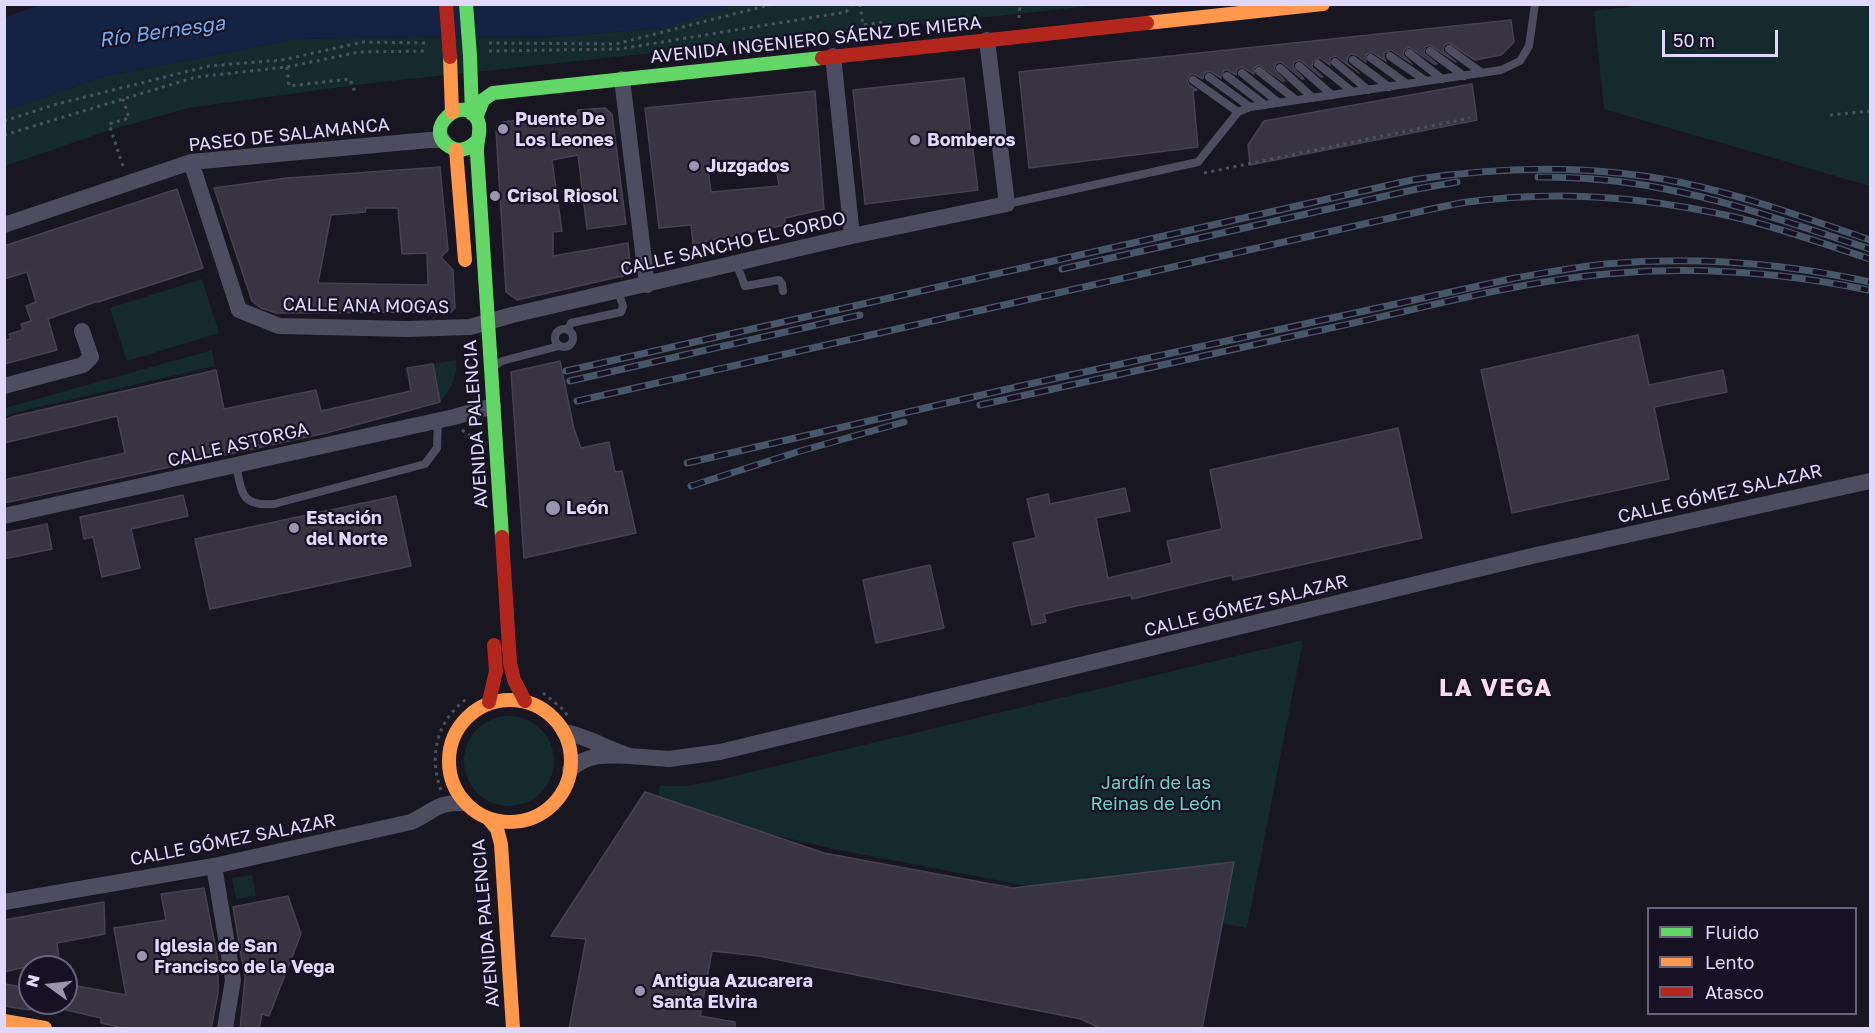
<!DOCTYPE html>
<meta charset="utf-8">
<style>
body{margin:0}
#map{position:relative;width:1875px;height:1033px;overflow:hidden;background:#181620;font-family:"Golos Text",sans-serif}
canvas{display:block}
.frame{position:absolute;inset:0;border:6px solid #e0d9fb;pointer-events:none}
.legend{position:absolute;left:1647px;top:907px;width:210px;height:108px;box-sizing:border-box;background:#161224;border:2px solid #67627a;margin:0;padding:8px 10px;list-style:none;font-size:18px;color:#e0d9fb}
.legend li{display:flex;align-items:center;gap:12px;height:30px}
.legend b{width:30px;border:2px solid #67627a}
.north{position:absolute;left:18px;top:955px;width:60px;height:60px;box-sizing:border-box;background:#161224;border:2px solid #67627a;border-radius:50%;rotate:285deg;font-size:16px;font-weight:700;line-height:24px;text-align:center;color:#e0d9fb}
.north::after{content:'';display:block;margin:auto;width:21px;height:27px;background:#9a95ae;clip-path:polygon(50% 0,100% 100%,50% 72%,0 100%)}
.scale{position:absolute;left:1662px;top:30px;width:116px;height:27px;box-sizing:border-box;border:3px solid #e0d9fb;border-top:0;padding-left:8px;font-size:18px;line-height:21px;white-space:nowrap;color:#e0d9fb;-webkit-text-stroke:4px #161224;paint-order:stroke}
</style>
<div id="map">
<canvas width="1875" height="1033"></canvas>
<div class="frame"></div>
<ul class="legend">
<li><b style="height:8px;background:#63d668"></b>Fluido</li>
<li><b style="height:8px;background:#ff974d"></b>Lento</li>
<li><b style="height:8px;background:#b3261e"></b>Atasco</li>
</ul>
<div class="north">N</div>
<div class="scale">50 m</div>
</div>
<script>
const g = document.querySelector('canvas').getContext('2d');
g.lineJoin = 'round';
function fillPath(path, color) {
  g.fillStyle = color;
  g.fill(path, 'evenodd');
}
function trace(path, color, width, dash) {
  g.strokeStyle = color;
  g.lineWidth = width;
  g.lineCap = dash ? 'butt' : 'round';
  g.setLineDash(dash || []);
  g.stroke(path);
}
function write(font, color, halo, rows, align = 'center') {
  g.font = font + ' "Golos Text",sans-serif';
  g.lineWidth = 4.5;
  g.setLineDash([]);
  g.textBaseline = 'middle';
  g.strokeStyle = halo;
  g.fillStyle = color;
  for (const [text, x, y, turn = 0] of rows) {
    g.save();
    g.translate(x, y);
    g.rotate((+turn || 0) * Math.PI / 180);
    g.textAlign = isNaN(turn) ? turn : align;
    if (halo) g.strokeText(text, 0, 0);
    g.fillText(text, 0, 0);
    g.restore();
  }
}
fillPath(new Path2D(`
 M733,4L1100,5L363,84L188,108L107,131L5,166L4,111L105,76L296,39L412,37L541,38L664,28Z
 M1653,4L1870,5V186L1604,109L1594,11Z
 M202,279L219,333L127,361L110,308Z
 M212,350L215,366L17,412L5,417V408Z
 M456,360C458,378 451,388 440,402L433,364Z
 M1303,640L1247,928L834,849L657,808L660,786H685L709,782Z
 M464 761a45 45 0 1 1 90 0a45 45 0 1 1-90 0Z
 M252,875L256,896L236,899L232,878Z`), '#152a2c');
fillPath(new Path2D(`
 M42,4L733,5L664,28L541,38L412,37L296,39L105,76L5,111L4,18Z`), '#142243');
const building = new Path2D(`
 M1511,20L1514,42L1501,55L1475,60L1449,43L1444,45L1443,51L1456,62L1430,45L1425,47L1424,53L1437,64H1434L1409,47L1404,50L1403,55L1412,64L1391,50L1384,53V58L1386,61L1372,52L1366,55V62L1356,55L1350,54L1347,59V63L1359,73L1336,56L1330,58V65L1320,58L1313,61L1312,67L1323,77H1321L1300,60L1294,62L1293,67L1304,79H1302L1281,62L1276,63L1274,69L1285,81H1282L1259,65L1254,68V74L1242,67L1237,69L1236,75L1228,70H1224L1221,78L1210,71L1204,73L1203,79L1196,75L1191,74L1187,80L1189,85L1197,90L1193,91L1198,147L1029,168L1019,72Z
 M964,78L978,190L865,204L853,90Z
 M1472,84L1477,120L1250,165L1248,145L1264,121Z
 M815,91L824,209L785,218V225L693,244L691,225L659,228L645,108ZM775,161L779,186L711,192L708,169Z
 M605,108L612,114L626,224L587,229L578,155L552,160L562,231L553,232V256L628,243L630,264L623,276L517,300L506,292L496,131L502,122L577,114L578,110Z
 M440,167L448,250L441,257L453,270L455,308L451,312L276,313L261,308L252,301L214,188L287,178ZM366,208H398L402,254L427,253L428,285L318,283L331,215L365,212Z
 M177,189L203,268L98,302V301L48,319L57,350L4,364V340L11,339L9,334L23,330L21,324L31,321L26,306L36,302L27,272L4,279V246Z
 M1638,335L1649,385L1723,370L1727,392L1654,407L1669,479L1512,513L1481,370Z
 M560,361L574,429L581,448L609,442L615,472L622,471L636,533L524,558L511,372Z
 M433,364L440,402L326,433L4,503V480L125,453L117,416L4,443V420L15,416L216,370L224,409L316,390L321,411L411,391L407,368Z
 M1398,428L1422,538L1233,580L1232,575L1132,599L1131,595L1072,607L1044,614L1046,622L1032,625L1013,543L1036,538L1027,499L1048,494L1050,504L1125,488L1130,511L1096,518L1108,578L1172,563L1167,541L1222,529L1210,470Z
 M183,495L188,516L131,529L140,568L102,577L93,537L84,539L80,517Z
 M396,496L411,566L210,609L195,539Z
 M47,524L52,549L4,559V533Z
 M930,565L944,628L876,643L863,580Z
 M645,792L824,853L1013,888L1234,862L1202,1029H1102L1081,1019L759,956L712,951L700,1016L735,1022V1029H569L586,939L551,936Z
 M204,888L218,961V993L211,1029H128L101,1023V1018L66,1010V984L126,995L114,928L166,920L161,894Z
 M288,896L301,934L269,1016L262,1014L259,1029H240L245,978L233,907Z
 M104,902L105,934L57,943L59,959L4,972V920Z
 M4,984L30,988V1010L4,1006Z`);
fillPath(building, '#383442');
trace(building, '#464253', 1.5);
trace(new Path2D(`
 M860,4L863,25L883,22L884,31
 M1019,18L1020,4
 M489,43L616,44L773,4
 M489,51L619,49L846,12L852,4
 M287,67L289,86L350,79L355,92
 M1830,115L1870,111
 M4,121L57,104L209,66L282,60L363,42L428,43
 M4,135L196,77L287,67L359,52L428,51
 M123,166L109,124L129,118L123,99
 M1204,173L1470,118
 M462,430L472,437H477
 M543,693L564,710L568,717
 M441,790C428,756 437,719 468,698`), '#4a525f', 3, [3, 4.5]);
trace(new Path2D(`
 M1449,49L1482,73
 M1430,51L1464,76
 M1409,53L1442,79
 M1390,56L1426,81
 M1371,58L1407,84
 M1353,60L1389,87
 M1335,62L1368,90
 M1318,64L1353,92
 M1299,66L1332,95
 M1280,68L1313,98
 M1259,71L1296,100
 M1242,73L1279,103
 M1227,76L1265,105
 M1209,77L1250,107
 M1193,80L1238,112
 M1007,204L1198,162L1238,112L1250,107L1501,70L1520,61L1529,46L1535,4
 M736,263L745,286L779,280L782,284L783,291
 M555 338a9 9 0 1 1 18 0a9 9 0 1 1-18 0Z
 M568,329L571,323L621,312L623,306L618,291
 M496,365L502,361L559,346
 M236,465C242,493 241,507 274,504L425,464L437,448L438,420`), '#4e4c5f', 8);
trace(new Path2D(`
 M833,56L852,236
 M622,79L647,285
 M191,162L239,310L279,326L407,329L470,327L512,315L852,236L1007,204L987,40
 M4,225L191,162L429,140H443
 M4,386L83,365L91,357L82,331
 M4,516L454,417L493,406
 M564,732C587,736 607,749 630,756C607,755 587,753 570,770
 M630,756L669,759L720,752L1532,556L1870,481
 M214,866L233,980L225,1028
 M4,902L214,866L411,822C435,811 436,802 465,803`), '#4e4c5f', 16);
trace(new Path2D(`
 M470,56L472,114
 M476,118L483,100L493,93L822,58
 M477,141C470,147 462,153 452,148C418,131 465,90 478,121C482,130 476,143 477,153L502,537`), '#63d668', 14);
trace(new Path2D(`
 M1147,23L1323,4
 M450,57L452,112
 M456,150L465,260
 M449 761a61 61 0 1 1 122 0a61 61 0 1 1-122 0Z
 M488,818L497,829L501,844L513,1028
 M4,1021L45,1028`), '#ff974d', 14);
trace(new Path2D(`
 M822,58L1147,23
 M502,537L510,663L514,680L525,701
 M489,702L496,671L494,645`), '#b3261e', 14);
const rail = new Path2D(`
 M1538,177C1579,177 1620,180 1660,188C1732,201 1801,227 1870,249
 M1062,269L1417,189L1457,182
 M566,371L1412,180C1509,165 1605,164 1701,187C1759,201 1814,221 1870,240
 M570,381L860,315
 M577,401L1395,217C1419,212 1443,206 1467,202C1554,190 1645,197 1730,216C1778,227 1824,244 1870,259
 M980,405C1098,379 1216,353 1335,327C1424,308 1515,282 1606,274C1694,266 1781,272 1868,290
 M687,463L1025,385L1515,278C1545,273 1575,267 1605,264C1695,256 1783,263 1870,282
 M691,486L797,452L904,422`);
trace(rail, '#485767', 7);
trace(rail, '#161224', 4.5, [14]);
trace(new Path2D(`
 M466,4L470,56`), '#63d668', 14);
trace(new Path2D(`
 M446,4L450,57`), '#b3261e', 14);
for (const [x, y, r, color] of [
 [503,129,6,"#9a95ae"],
 [915,140,6,"#9a95ae"],
 [694,166,6,"#9a95ae"],
 [495,196,6,"#9a95ae"],
 [553,508,8,"#9a95ae"],
 [294,528,6,"#9a95ae"],
 [142,956,6,"#9a95ae"],
 [640,991,6,"#9a95ae"]
]) {
  const dot = new Path2D();
  dot.arc(x, y, r, 0, 2 * Math.PI);
  g.fillStyle = color;
  g.fill(dot);
  trace(dot, '#161224', 2);
}
write('18px', '#e0d9fb', '#161224', [
 ["AVENIDA INGENIERO SÁENZ DE MIERA",816,40,-6],
 ["PASEO DE SALAMANCA",289,135,-6],
 ["CALLE SANCHO EL GORDO",733,244,-13],
 ["CALLE ANA MOGAS",366,306,1],
 ["AVENIDA PALENCIA",476,424,-94],
 ["CALLE ASTORGA",238,445,-13],
 ["CALLE GÓMEZ SALAZAR",1720,494,-13],
 ["CALLE GÓMEZ SALAZAR",1246,606,-14],
 ["CALLE GÓMEZ SALAZAR",233,840,-11],
 ["AVENIDA PALENCIA",486,923,-95]
]);
write('bold 18px', '#e0d9fb', '#161224', [
 ["Puente De",515,119],
 ["Los Leones",515,140],
 ["Bomberos",927,140],
 ["Juzgados",706,166],
 ["Crisol Riosol",507,196],
 ["León",566,508],
 ["Estación",306,518],
 ["del Norte",306,539],
 ["Iglesia de San",154,946],
 ["Francisco de la Vega",154,967],
 ["Antigua Azucarera",652,981],
 ["Santa Elvira",652,1002]
], 'left');
write('18px', '#6dd3c2', '#161224', [
 ["Jardín de las",1156,783],
 ["Reinas de León",1156,804]
]);
write('italic 20px', '#73acef', '#161224', [
 ["Río Bernesga",162,32,-8]
]);
g.letterSpacing = '1.5px';
write('bold 24px', '#fbdbed', '#161224', [
 ["LA VEGA",1496,688]
]);
g.letterSpacing = '0px';
</script>
